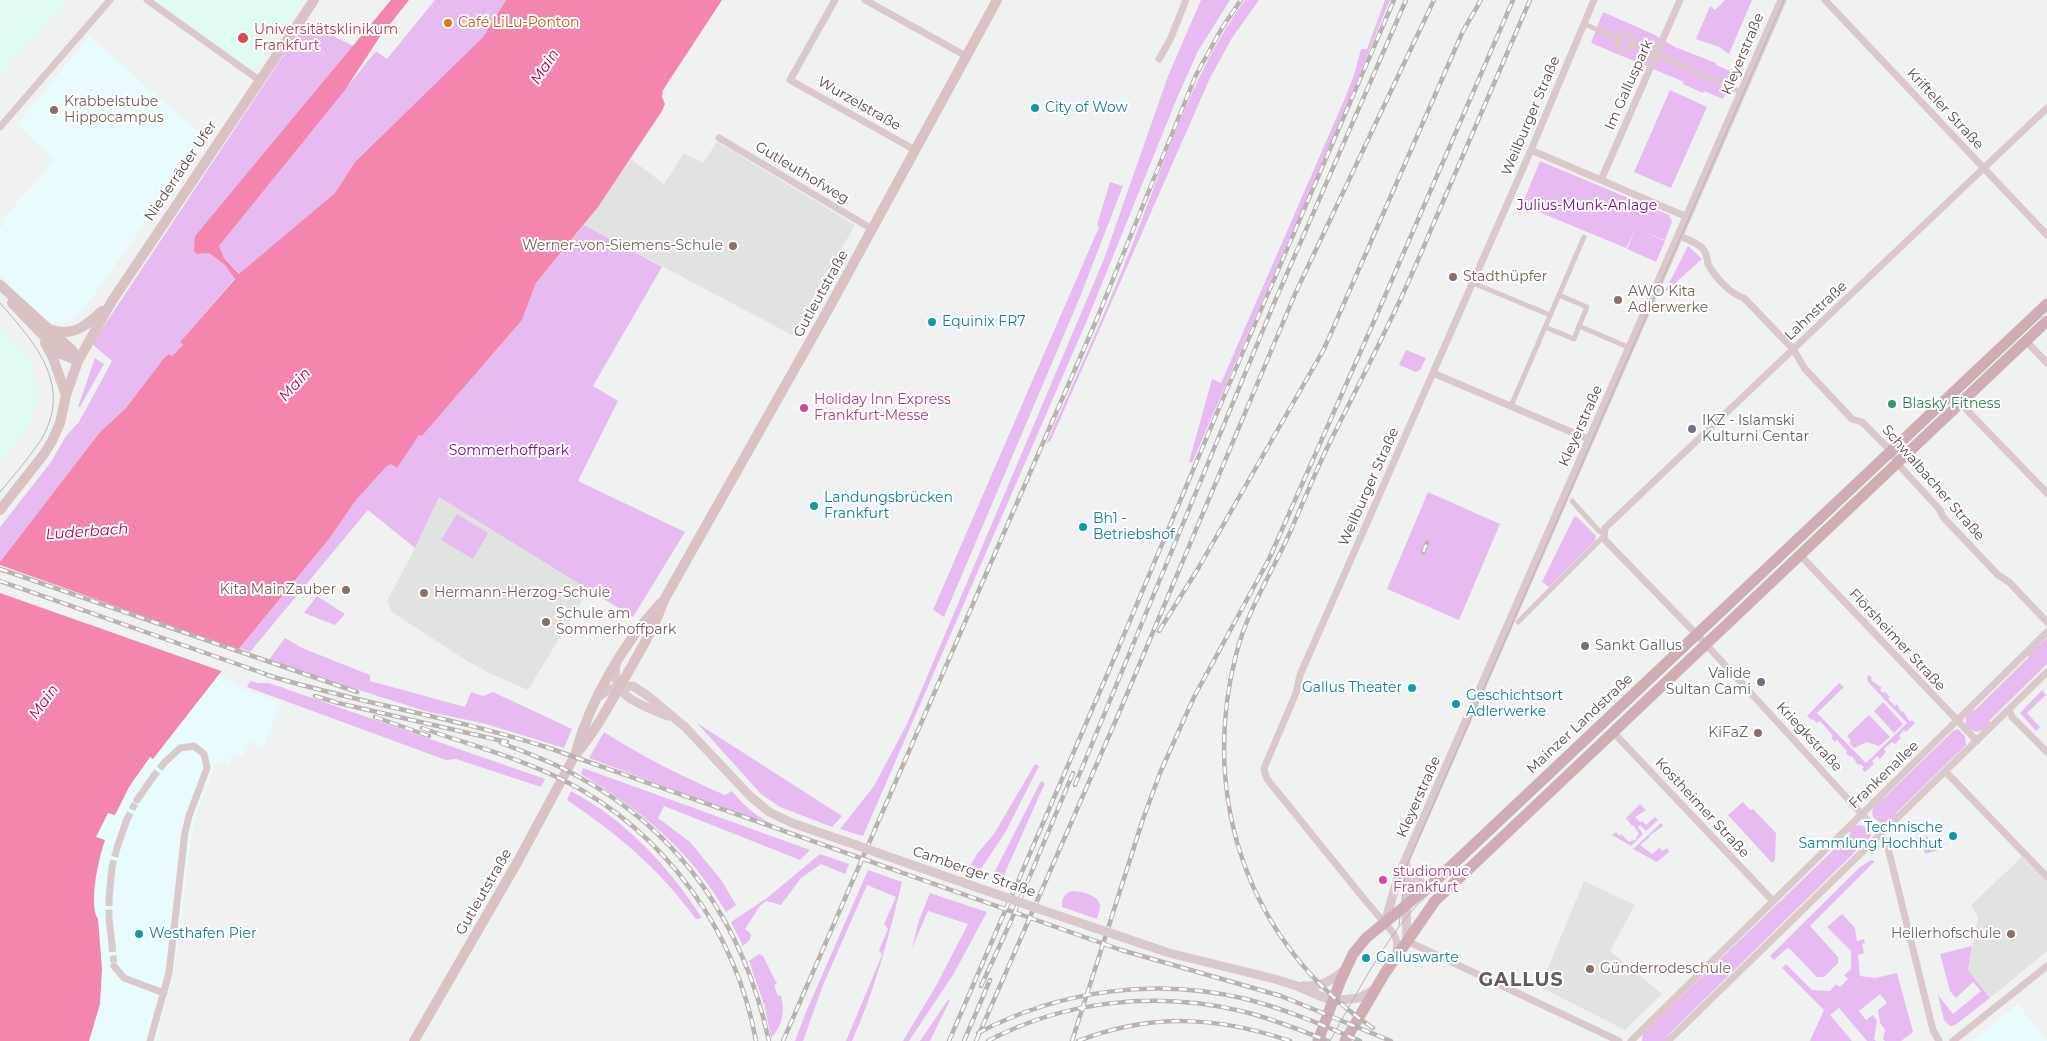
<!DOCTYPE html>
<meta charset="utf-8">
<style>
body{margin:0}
canvas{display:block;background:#eff2f0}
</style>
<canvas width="2047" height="1041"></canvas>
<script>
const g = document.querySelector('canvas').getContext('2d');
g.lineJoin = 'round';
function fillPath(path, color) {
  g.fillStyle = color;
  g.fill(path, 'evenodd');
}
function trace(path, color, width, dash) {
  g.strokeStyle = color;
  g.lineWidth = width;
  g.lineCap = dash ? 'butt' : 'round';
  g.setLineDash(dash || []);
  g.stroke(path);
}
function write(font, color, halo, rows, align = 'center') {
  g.font = font + ' Montserrat,sans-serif';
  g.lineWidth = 4;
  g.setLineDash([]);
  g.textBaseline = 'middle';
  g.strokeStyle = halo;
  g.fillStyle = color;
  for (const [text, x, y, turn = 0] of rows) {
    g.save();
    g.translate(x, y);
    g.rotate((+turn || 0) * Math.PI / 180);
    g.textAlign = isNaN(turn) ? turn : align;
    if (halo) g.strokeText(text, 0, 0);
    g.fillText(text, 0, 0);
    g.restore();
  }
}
fillPath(new Path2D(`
 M89,36L206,139L82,311L72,320L63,323H51L38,314L0,275V228L4,224L1,221L55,160L17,125Z
 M218,675L244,689L281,703L263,747L251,741L242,758L233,755L229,765L217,760L199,806L192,832L174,973L156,1041H89L100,1004V941L98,919L95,914V889L98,864L105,840L96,837L108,812L115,815L137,775L151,756L153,758Z
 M2018,1004L2047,1041H1972Z`), '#e8fbfd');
fillPath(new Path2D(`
 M717,142L855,225L792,335L584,225L631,159L664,184L684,153L703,163Z
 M439,497L589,589L528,690L493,675L467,661L392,612L387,601L415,548Z
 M2022,857L2047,883V951L1990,998L1968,970L1978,917L1971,905Z
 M1584,881L1635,905L1610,951L1662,994L1625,1030L1540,987Z`), '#e1e3e1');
fillPath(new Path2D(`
 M0,0H68L0,75Z
 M156,0H303L254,71Z
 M0,327L29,360L36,381L37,402L28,428L0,462Z`), '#defdee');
fillPath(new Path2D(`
 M435,0H506L483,37L355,162L335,193L240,274L224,258L219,246L376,51L387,59Z
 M1201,0H1230L1198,51L1177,98L1088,318L863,836L840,829L874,786L907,724L1104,259L1168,76Z
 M1245,0H1259L1232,38L1210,78L1051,440L1046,444C1075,379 1105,314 1131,248C1164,164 1191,74 1245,0Z
 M1385,0H1390L1349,100L1192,463L1189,462L1212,379L1221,383L1345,98L1354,75L1361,49H1367Z
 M1725,0H1752L1729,54L1719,47L1696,39L1710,6L1715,10Z
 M1603,12L1653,34L1675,47L1716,63V65L1737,74L1723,99L1704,91L1703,93L1683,84L1684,82L1591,43Z
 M305,23L354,46L195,236L197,254L209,253L225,265L235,278L180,342L183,345L172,356L169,354L126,408L100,432L0,562V527L51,462L66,436L79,422L112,361L92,344Z
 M1670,90L1707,107L1671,188L1634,172Z
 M1540,161L1669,215L1672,222L1665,240L1642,231L1665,241L1656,262L1627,249L1636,228L1626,248L1522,205Z
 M1110,182L1123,186L1080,297L944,617L933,610L1099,227L1097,225Z
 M584,225L662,267L593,386L618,401L578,481L685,532L633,617L439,497L415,548L368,510L250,652L240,648L329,539L356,500L387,466L391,464L397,468L419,434L422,436L522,320L536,283Z
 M1688,246L1702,259L1664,293Z
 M1406,350L1426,358L1420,370L1416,372L1399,365Z
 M95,358L104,364L80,407H78Z
 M1428,492L1500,524L1459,620L1387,589Z
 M457,514L488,533L473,559L441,540Z
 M1576,516L1596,536L1595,541L1549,587L1542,582L1574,517Z
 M317,596L345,614L335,625L304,613Z
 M285,638L302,648L370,675V681L465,707L471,692L483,696L493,692L572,729L564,748L486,724L425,711L268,661Z
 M2047,638V664L1989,721L1991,723C1982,732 1974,736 1966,724V716L1972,710L1974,711L2029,657L2027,655Z
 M1869,675L1872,678L1871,680L1882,688L1880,690L1883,693L1885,692L1890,697L1888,699L1895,706L1897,704L1901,712L1903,711L1910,722L1912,720L1915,723L1906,732L1904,730L1899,736L1901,738L1895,744L1892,742L1884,749L1886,752L1880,759L1877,756L1872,761L1874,764L1865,772L1862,769L1864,767L1860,764L1858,765L1852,756L1850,757L1846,753L1847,751L1837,740L1835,742L1831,738L1833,736L1820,721L1817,723L1813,719L1812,720L1807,716L1839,683L1844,687L1817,713L1866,763L1907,723L1868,682L1867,677Z
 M250,681L258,683H269L545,779L541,787L456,759L446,760L247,687Z
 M2042,690L2046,695L2027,713L2040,727L2036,731L2020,713Z
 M1883,702L1903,724L1894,733L1874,711Z
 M1869,715L1890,737L1879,746L1867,742L1854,748L1849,743L1851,741L1847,736Z
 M697,723L842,816L832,827L780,807L761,794Z
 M1958,729L1965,736L1966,745L1896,813L1897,815L1890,822L1882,824L1873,817L1872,811L1874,805L1882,797L1884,798L1953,731Z
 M604,732C643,757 683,777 725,795L732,791C745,807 757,817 775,825L774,827L589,758Z
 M1035,764L1039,766L1006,831L977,875L974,876L966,873L977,854L994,834Z
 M583,768L810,850L800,860L664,806L658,818L690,842L722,881L736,905L726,912C688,848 643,812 581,774Z
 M1041,781L1045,783L1000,884L992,882L991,879Z
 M571,791C626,820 669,867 702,918L696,919C657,867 620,836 567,800Z
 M1743,802L1750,810L1753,809L1776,833L1775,860L1772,863L1728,815Z
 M1640,804L1646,810L1635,817L1640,822L1642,821L1646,825L1655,817L1658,820L1646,831L1640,825L1638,827L1643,834L1631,846L1612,835L1616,832L1620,836L1621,834L1629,842L1637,839L1636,837L1639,834L1633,825L1632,826L1626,818Z
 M1661,823L1663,826L1649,836L1650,837L1640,845L1652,854L1659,848L1663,851L1667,848L1669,852L1657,862L1633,849Z
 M1859,825C1878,829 1871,841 1861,851L1858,849L1668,1035L1670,1037L1666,1041H1642L1643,1031L1652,1022L1654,1023L1851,833L1848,831L1853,826Z
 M1919,835L1923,840L1927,836L1938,850L1925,854L1923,847L1915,850L1913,842Z
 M820,854L849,864L845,874L821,864L801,878L781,905L766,901L760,906L745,929L751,934L750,940L743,946L731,922L767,898Z
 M1871,860L1875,861L1810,926L1838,957V963L1824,977H1817L1789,948L1786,949L1774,960L1770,956L1860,867Z
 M868,870L902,882C889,936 875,990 852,1041H846L882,955L879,950L888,929L884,924L896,897L867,885L823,985L803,1041H795L806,1012Z
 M1072,891C1081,891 1099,895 1100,906C1100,910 1098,915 1097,919L1062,907C1061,899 1065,893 1072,891Z
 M930,893L987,912L953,975L909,1041H903L937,984L968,924L928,911L912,948L919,920Z
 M1842,914L1855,928L1857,941L1864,939L1865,943L1862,944L1864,953L1858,955L1860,976L1875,978L1897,973L1913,1032L1901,1041H1885L1883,1039L1885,1030L1880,1023L1878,1010L1887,1003L1880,994L1859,1011L1866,1020L1873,1015L1877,1021L1874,1039L1876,1041H1867L1839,1008L1830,1015L1852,1041H1810L1824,1010L1782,968L1786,964L1812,990L1830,991L1836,984L1840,987L1848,979L1844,975L1851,969V951L1827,927Z
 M1972,946L1968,970L1990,998L1955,1025L1950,1026L1944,1020L1938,995L1953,1014L1981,991L1973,982L1956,998L1950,991L1940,954Z
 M759,954L763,956L777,984L774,985L778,996L781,995C785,1011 783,1025 771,1038L765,1007L749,961Z
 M948,1000H950L930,1041H920Z`), '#e7bbf2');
fillPath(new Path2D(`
 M391,0H409L379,38L345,90L219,246L224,258L239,274L335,193L355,162L483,37L506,0H722L663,90L662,97L665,104L662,111L598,207L536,283L522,320L422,436L419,435L397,468L391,464L387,466L356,500L329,539L238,650L153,759L150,757L129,787L115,815L108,813L96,837L105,840C99,857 88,904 98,919L102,969L100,1004L89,1041H0V562L100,432L126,408L165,357L169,354L172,356L183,345L180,342L235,279L225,265L209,253L197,254L194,251L195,236Z`), '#f385ae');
fillPath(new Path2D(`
 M0,565L241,651L224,672L0,593Z`), '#eff2f0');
trace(new Path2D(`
 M153,777L164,763
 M127,819L137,800
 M112,867L117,848
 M109,899V918
 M112,945L114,966`), '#d2d0cf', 7, [7, 3.5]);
trace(new Path2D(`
 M1584,24L1618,38
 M1617 41a8 8 0 1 1 16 0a8 8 0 1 1-16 0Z
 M1633,44L1741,92
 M1473,283L1550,315
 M1559,295L1587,307L1579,326L1630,348
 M1545,327L1574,339L1579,326
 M1511,406L1584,237
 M1572,501L1599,531L1603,533
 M1518,622L1604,536`), '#dac8ca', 5);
trace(new Path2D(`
 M147,0L259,80
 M835,0L790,80L915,150
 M865,0L966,56
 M1825,0L2047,235
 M1159,59L1170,40L1186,0
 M0,127L110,0
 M719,138L872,229
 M1531,150L1687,217
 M1601,180L1680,0
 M1679,236C1687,239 1701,244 1705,252C1707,256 1707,260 1708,264C1715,277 1730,294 1744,298L1793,349L1805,369L1852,419L1862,422L1891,451L1897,463L1940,510L1943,517L1998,575L2009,582L2047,622
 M2026,341L2047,363
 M1433,373L1590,440
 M1960,403L2047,493
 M1800,555L1977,741
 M2009,709L2012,717L2047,752
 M1613,732L1773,901
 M1946,772L2047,877
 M137,800L153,777
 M117,848L127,819
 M109,899L112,867
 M109,918L112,945
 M1407,941L1619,1041
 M1396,954L1397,942L1394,934L1365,900L1267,779L1264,770L1265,766L1296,693L1300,675L1531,150L1594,0
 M114,966L124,978L164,993
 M150,1041L169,973L185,832L189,816L207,768L204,754L194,746L180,748L164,763
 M1631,1041L2047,632
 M1668,1041L2047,672
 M1939,1041L1933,1030L1888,848L1881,835L1702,640L1604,539L1605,528L2047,108
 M1953,1041L2047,966`), '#dac8ca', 7);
trace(new Path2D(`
 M616,665C610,698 644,706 668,716
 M598,697L610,689L633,686L648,696L685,727L750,796L769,812L792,823L856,845
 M878,853L996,894
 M1405,862L1408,871L1406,906L1407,941
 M1408,871L1420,883L1432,884
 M1039,909L1095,928
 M1385,923L1398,877L1782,0
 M1122,937L1169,953L1275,979L1297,986L1332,1001L1359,998L1374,990
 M1303,986C1319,987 1333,981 1345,969`), '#dac8ca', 9);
trace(new Path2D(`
 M0,285L72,350L78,361
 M12,303L61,354L78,361
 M52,330C74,337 87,325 102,311
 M45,343L53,358L66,395
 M0,510L44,454L52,441L60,423L66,395L78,361L112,301L314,0
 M576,752C590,700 624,642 661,603
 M414,1041L518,861L575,755C596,731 610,703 626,676C640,651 655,627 664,600L829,308L997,0`), '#dac1c2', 10);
trace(new Path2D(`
 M1318,1041L1340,982L1353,954L1366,938L1432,884L2047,304
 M1345,1041L1385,973L1435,901L2047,321`), '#d0adb0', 11);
trace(new Path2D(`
 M0,303C34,342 73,384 42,438C30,457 14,475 0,492
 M1399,925L1406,867L1784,0
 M1330,1041C1356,995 1381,945 1416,906L2047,310`), '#bab1b1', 1);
const rail = new Path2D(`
 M1423,552L1427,543
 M0,569L357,692
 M0,581L274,677
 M1159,631L1199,567L1324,349L1463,31L1481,0
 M267,675C361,704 458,718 552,749L1121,950L1281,996L1391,1041
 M315,696L338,703L507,742
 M375,717L429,736
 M422,728C470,745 520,758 565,781C665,832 736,931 756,1041
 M501,743C527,753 553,762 577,776C682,832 744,926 769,1041
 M1075,785L1275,301L1406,0
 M981,986L1011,921L1073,773
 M1373,1028C1249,944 1199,799 1236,655C1246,614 1269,577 1287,539C1302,506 1315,472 1331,440C1351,400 1371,361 1390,321C1408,285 1423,248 1439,211C1469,141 1500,70 1530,0
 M978,1033C1060,990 1156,977 1246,999C1285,1009 1323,1025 1360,1041
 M783,1041L1096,321L1196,75L1222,28L1241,0
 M949,1041L1116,654L1227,389L1394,0
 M964,1041L990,980
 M976,1041L1119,713L1295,294L1434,0
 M988,1041C1065,1000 1157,991 1241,1011C1271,1018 1300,1030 1328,1041
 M1072,1041L1143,819L1160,773L1194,697L1269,559L1375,319L1513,0
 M1078,1041C1151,1013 1217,1016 1290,1041`);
trace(rail, '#bab1b1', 4.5);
trace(rail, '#fff', 2.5, [8]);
trace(new Path2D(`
 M856,845L878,853
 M996,894L1039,909
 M1095,928L1122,937`), '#dac8ca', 9);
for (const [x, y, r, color] of [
 [448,23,5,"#e8710a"],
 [243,38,6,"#e0444e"],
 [1035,108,5,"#0f9aa8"],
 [54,110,5,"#8d6e63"],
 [733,246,5,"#8d6e63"],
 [1453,277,5,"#8d6e63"],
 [1618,300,5,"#8d6e63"],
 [932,322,5,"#0f9aa8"],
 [1892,404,5,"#2e9e5b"],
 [804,408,5,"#d1479c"],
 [1692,429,5,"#6b7280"],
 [814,506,5,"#0f9aa8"],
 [1083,527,5,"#0f9aa8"],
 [346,590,5,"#8d6e63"],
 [424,593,5,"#8d6e63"],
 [546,622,5,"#8d6e63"],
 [1585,646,5,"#6b7280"],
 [1761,682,5,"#6b7280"],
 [1412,688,5,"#0f9aa8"],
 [1456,704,5,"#0f9aa8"],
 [1758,733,5,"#8d6e63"],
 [1953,836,5,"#0f9aa8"],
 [1383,880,5,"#d1479c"],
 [139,934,5,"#0f9aa8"],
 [2011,934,5,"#8d6e63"],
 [1366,958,5,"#0f9aa8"],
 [1590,969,5,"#8d6e63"]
]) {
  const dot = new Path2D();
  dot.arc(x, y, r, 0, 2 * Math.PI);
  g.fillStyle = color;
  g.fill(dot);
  trace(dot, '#fff', 2);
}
write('14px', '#c56008', '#fff', [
 ["Café LiLu-Ponton",458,23]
], 'left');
write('14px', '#be3a42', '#fff', [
 ["Universitätsklinikum",254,30],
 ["Frankfurt",254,46]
], 'left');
write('14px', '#5e4649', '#fff', [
 ["Kleyerstraße",1743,54,-67],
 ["Im Galluspark",1629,85,-66],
 ["Wurzelstraße",859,104,30],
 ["Krifteler Straße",1945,109,47],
 ["Weilburger Straße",1531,116,-67],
 ["Niederräder Ufer",181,171,-56],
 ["Gutleuthofweg",802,173,31],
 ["Gutleutstraße",821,294,-61],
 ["Lahnstraße",1816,311,-43],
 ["Kleyerstraße",1581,426,-66],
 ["Schwalbacher Straße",1933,483,49],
 ["Weilburger Straße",1369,487,-66],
 ["Flörsheimer Straße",1897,640,47],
 ["Mainzer Landstraße",1580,724,-43],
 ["Kriegkstraße",1809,737,47],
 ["Frankenallee",1884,775,-44],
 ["Kleyerstraße",1419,797,-66],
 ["Kostheimer Straße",1702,808,47],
 ["Camberger Straße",974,872,19],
 ["Gutleutstraße",484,892,-60]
]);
write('14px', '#785e54', '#fff', [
 ["Krabbelstube",64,102],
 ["Hippocampus",64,118],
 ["Werner-von-Siemens-Schule",723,246,"right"],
 ["Stadthüpfer",1463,277],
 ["AWO Kita",1628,292],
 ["Adlerwerke",1628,308],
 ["Kita MainZauber",336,590,"right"],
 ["Hermann-Herzog-Schule",434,593],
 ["Schule am",556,614],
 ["Sommerhoffpark",556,630],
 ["KiFaZ",1748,733,"right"],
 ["Hellerhofschule",2001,934,"right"],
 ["Günderrodeschule",1600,969]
], 'left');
write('14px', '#0d838f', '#fff', [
 ["City of Wow",1045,108],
 ["Equinix FR7",942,322],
 ["Landungsbrücken",824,498],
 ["Frankfurt",824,514],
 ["Bh1 -",1093,519],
 ["Betriebshof",1093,535],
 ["Gallus Theater",1402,688,"right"],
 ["Geschichtsort",1466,696],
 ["Adlerwerke",1466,712],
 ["Technische",1943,828,"right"],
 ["Sammlung Hochhut",1943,844,"right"],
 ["Westhafen Pier",149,934],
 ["Galluswarte",1376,958]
], 'left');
write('14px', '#7c1086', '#fff', [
 ["Julius-Munk-Anlage",1587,206],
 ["Sommerhoffpark",509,451]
]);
write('14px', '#b23c85', '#fff', [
 ["Holiday Inn Express",814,400],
 ["Frankfurt-Messe",814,416],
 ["studiomuc",1393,872],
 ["Frankfurt",1393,888]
], 'left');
write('14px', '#27864d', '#fff', [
 ["Blasky Fitness",1902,404]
], 'left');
write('14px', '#5b616d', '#fff', [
 ["IKZ - Islamski",1702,421],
 ["Kulturni Centar",1702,437],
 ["Sankt Gallus",1595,646],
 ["Valide",1751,674,"right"],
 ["Sultan Cami",1751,690,"right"]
], 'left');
write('italic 15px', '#b50245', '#fff', [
 ["Main",545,67,-57],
 ["Main",295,385,-48],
 ["Luderbach",87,532,-4],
 ["Main",44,702,-54]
]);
g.letterSpacing = '1px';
write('bold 19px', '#655b5c', '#fff', [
 ["GALLUS",1521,980]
]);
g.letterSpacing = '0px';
</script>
